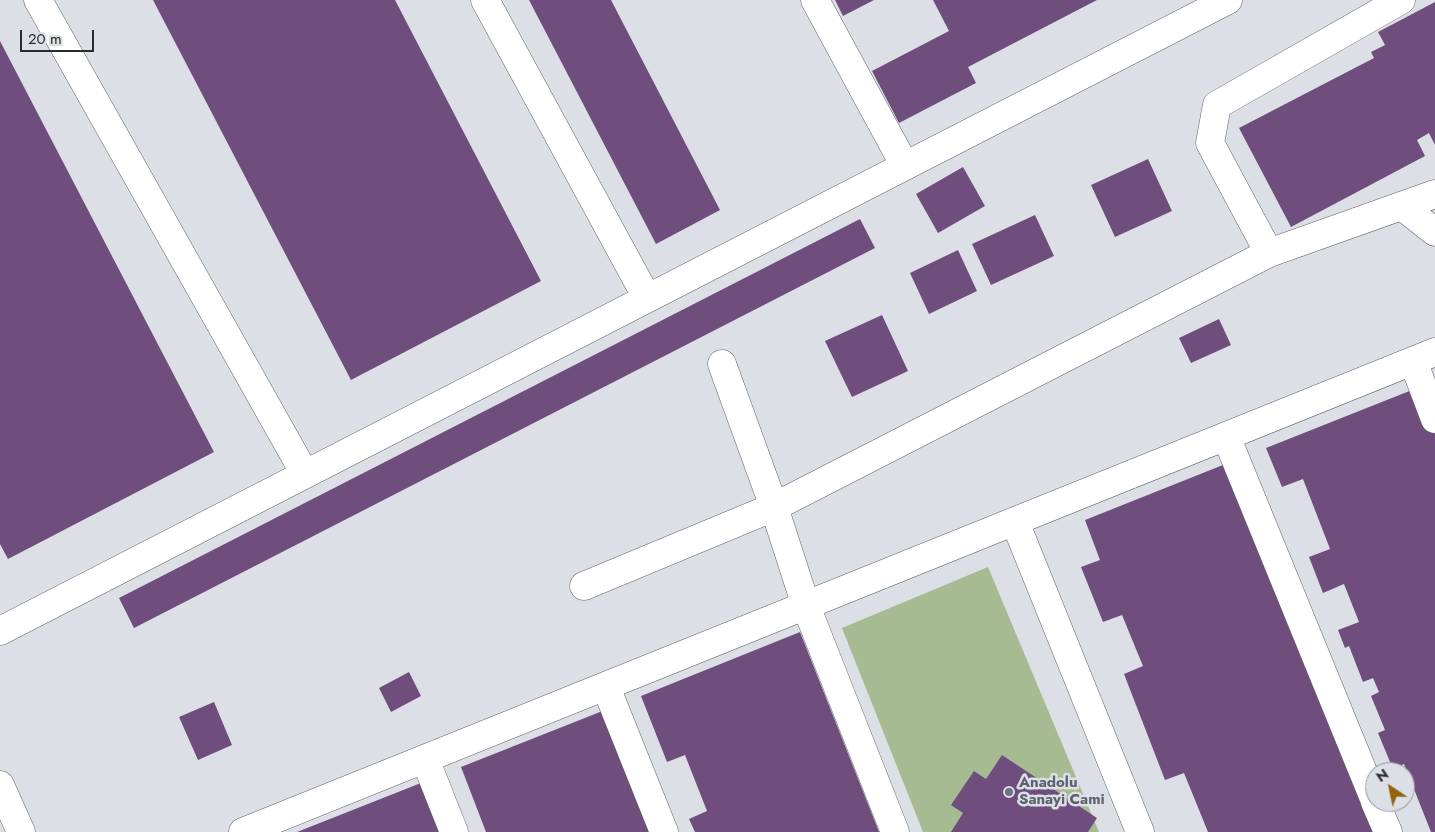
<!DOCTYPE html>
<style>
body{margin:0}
#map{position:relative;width:1435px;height:832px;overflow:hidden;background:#dcdfe5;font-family:Jost,sans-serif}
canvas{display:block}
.north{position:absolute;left:1365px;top:762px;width:50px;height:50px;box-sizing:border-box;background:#dcdfe5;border:1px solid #95979b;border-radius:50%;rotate:326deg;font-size:14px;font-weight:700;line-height:20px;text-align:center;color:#2a2b2d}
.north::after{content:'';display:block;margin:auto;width:18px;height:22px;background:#91640f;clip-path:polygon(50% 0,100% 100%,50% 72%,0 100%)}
.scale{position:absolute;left:20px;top:30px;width:74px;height:22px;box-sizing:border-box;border:2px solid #2a2b2d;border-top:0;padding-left:6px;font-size:15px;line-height:18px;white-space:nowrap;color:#2a2b2d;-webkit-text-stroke:4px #dcdfe5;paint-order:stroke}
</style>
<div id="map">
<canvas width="1435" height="832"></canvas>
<div class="north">N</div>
<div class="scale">20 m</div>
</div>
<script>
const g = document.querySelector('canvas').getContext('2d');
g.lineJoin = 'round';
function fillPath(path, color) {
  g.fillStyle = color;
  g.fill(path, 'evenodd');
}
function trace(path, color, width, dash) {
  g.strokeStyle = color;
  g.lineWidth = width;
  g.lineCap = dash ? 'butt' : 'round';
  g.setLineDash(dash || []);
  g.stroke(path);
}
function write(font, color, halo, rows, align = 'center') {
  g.font = font + ' Jost,sans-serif';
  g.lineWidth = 5;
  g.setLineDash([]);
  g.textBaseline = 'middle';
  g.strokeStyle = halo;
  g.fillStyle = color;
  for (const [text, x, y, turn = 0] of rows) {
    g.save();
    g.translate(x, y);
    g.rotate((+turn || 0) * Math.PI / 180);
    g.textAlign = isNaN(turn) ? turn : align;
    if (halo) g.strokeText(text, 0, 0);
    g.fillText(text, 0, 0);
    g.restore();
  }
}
fillPath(new Path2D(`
 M988,567L1099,832H923L842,628Z`), '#a6bb92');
fillPath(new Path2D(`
 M153,0H395L541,281L351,380Z
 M529,0H611L720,210L656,244Z
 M835,0H874L843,16Z
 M933,0H1097L968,67L976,83L899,123L872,71L949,31Z
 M1435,2V145L1429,133L1417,140L1425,156L1291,227L1239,128L1374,58L1371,52L1385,45L1378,32Z
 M0,41L214,452L8,559L0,544Z
 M1148,159L1172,211L1115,237L1091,185Z
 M963,167L985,206L938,233L916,194Z
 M1035,215L1054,256L991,285L972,244Z
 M860,219L875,248L134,628L119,598Z
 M958,250L977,291L929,314L910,273Z
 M882,315L908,371L852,397L825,341Z
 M1219,319L1231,345L1191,363L1179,338Z
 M1417,388L1435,434V832H1431L1404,764L1393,769L1378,733L1385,730L1371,696L1379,692L1373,678L1363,682L1349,646L1345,648L1338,630L1359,622L1344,584L1323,593L1309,557L1330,549L1303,479L1282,487L1266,448Z
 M1233,461L1380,832H1208L1184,773L1165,780L1124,674L1143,666L1122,615L1103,622L1081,567L1100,560L1085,520Z
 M800,632L879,832H695L689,819L707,811L685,755L667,762L641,696Z
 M409,672L421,696L391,712L379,688Z
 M214,702L232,745L198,760L179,717Z
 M605,710L653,832H486L461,767Z
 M1002,755L1097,818L1088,832H951L963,813L951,805L974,771L986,779Z
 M426,781L446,832H297Z`), '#6f4e7d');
const minor = new Path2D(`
 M38,0L305,474
 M485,0L647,298
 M815,0L905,166
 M1402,206L1435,232
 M1269,253L1210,143L1217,105L1401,0
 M1413,361L1435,419
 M1226,436L1375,801
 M1015,522L1140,832
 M584,586L774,507L722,364
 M0,631L1228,0
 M606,687L664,832
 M425,759L454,832
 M0,785L21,832
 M1375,802L1388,832
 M243,832L1435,352
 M895,832L806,606L774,507L1269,253L1435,194`);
trace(minor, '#626569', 29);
trace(minor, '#fff', 28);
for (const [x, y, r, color] of [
 [1009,792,5,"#6b7280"]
]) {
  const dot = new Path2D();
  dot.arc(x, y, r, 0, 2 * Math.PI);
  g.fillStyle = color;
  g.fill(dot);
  trace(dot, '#dcdfe5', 2);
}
write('bold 15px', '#5b616d', '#dcdfe5', [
 ["Anadolu",1019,783],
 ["Sanayi Cami",1019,800]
], 'left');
</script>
